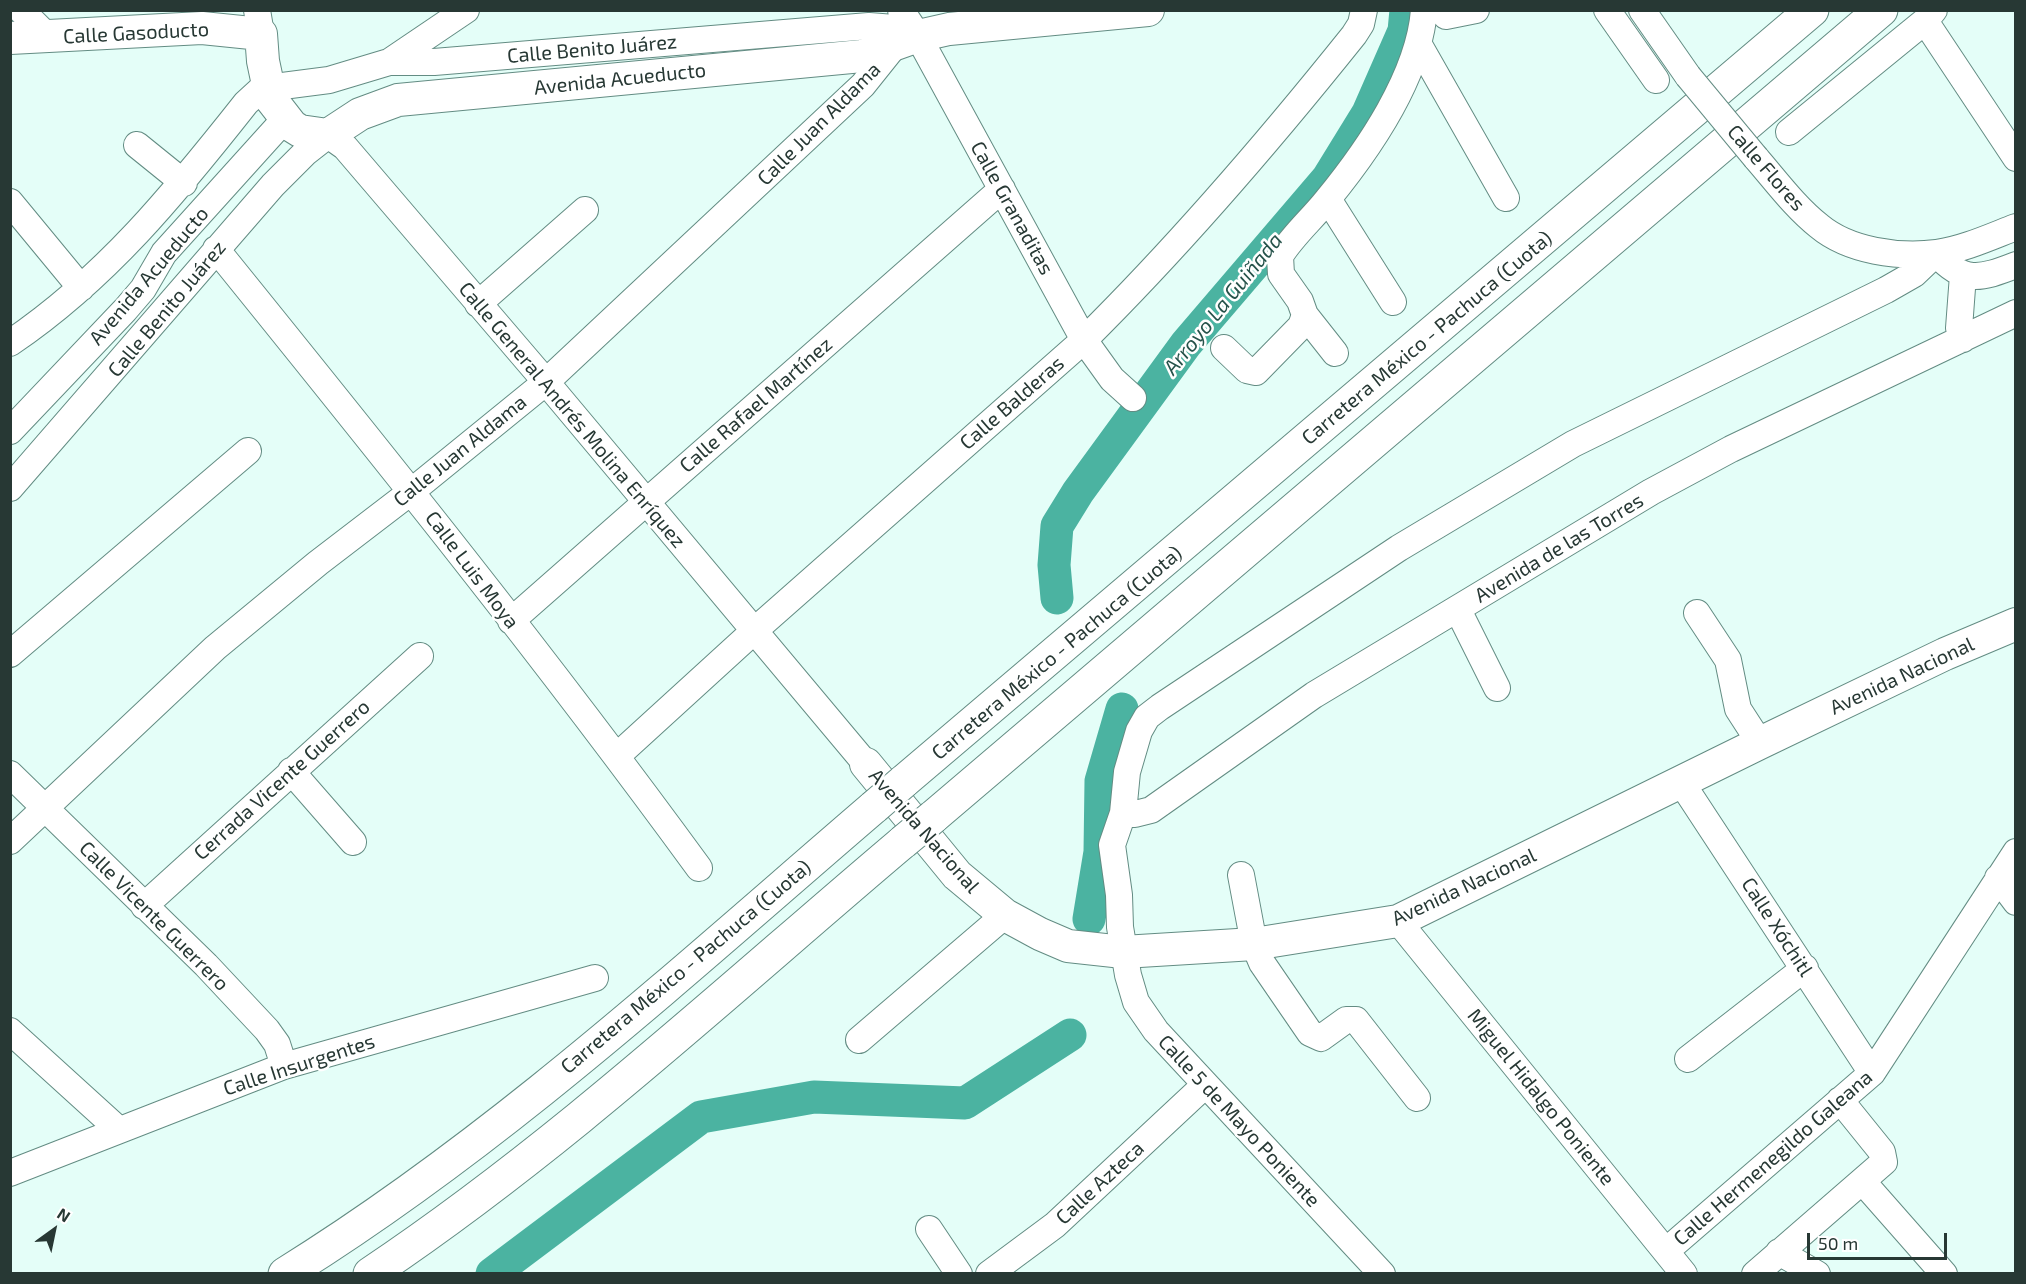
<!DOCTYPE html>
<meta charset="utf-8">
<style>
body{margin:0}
#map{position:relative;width:2026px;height:1284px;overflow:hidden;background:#e4fef8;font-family:"Exo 2",sans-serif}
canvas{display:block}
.frame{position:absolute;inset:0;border:12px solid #273834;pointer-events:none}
.north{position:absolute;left:24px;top:1200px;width:60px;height:60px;-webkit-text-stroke:4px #fff;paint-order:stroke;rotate:33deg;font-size:16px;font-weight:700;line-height:24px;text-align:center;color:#273834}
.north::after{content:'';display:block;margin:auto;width:21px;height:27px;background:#273834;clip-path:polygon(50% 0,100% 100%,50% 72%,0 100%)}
.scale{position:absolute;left:1807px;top:1233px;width:140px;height:27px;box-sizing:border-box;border:3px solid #273834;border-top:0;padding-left:8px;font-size:18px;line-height:21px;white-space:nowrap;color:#273834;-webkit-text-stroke:4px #fff;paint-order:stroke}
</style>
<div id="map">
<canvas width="2026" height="1284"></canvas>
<div class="frame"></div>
<div class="north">N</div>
<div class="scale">50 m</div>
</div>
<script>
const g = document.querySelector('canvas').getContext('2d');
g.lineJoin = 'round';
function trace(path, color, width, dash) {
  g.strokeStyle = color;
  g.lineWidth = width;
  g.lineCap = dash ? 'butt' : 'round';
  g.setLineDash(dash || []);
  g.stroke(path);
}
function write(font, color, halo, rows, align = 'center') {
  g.font = font + ' "Exo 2",sans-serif';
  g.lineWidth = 5;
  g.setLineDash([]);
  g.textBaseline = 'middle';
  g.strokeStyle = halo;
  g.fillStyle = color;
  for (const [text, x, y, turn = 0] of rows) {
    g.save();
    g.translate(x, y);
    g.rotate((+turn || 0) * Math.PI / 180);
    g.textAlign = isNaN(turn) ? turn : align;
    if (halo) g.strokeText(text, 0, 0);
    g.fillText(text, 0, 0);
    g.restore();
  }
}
trace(new Path2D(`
 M1057,598L1054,565L1057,526L1078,492L1186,344L1328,178L1368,113L1404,31L1406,10
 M1089,919L1100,852L1101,781L1122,709
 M492,1274L701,1117L814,1097L965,1103L1070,1035`), '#4bb3a1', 33);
const minor = new Path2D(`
 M21,10L48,37
 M257,10L261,34
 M901,10L918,36L1084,340L1112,379L1133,398
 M1607,10L1656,80
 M1642,10L1688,76
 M1446,16L1476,10
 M1925,21L2016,158
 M1419,45L1506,198
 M389,62L466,10
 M1789,132L1925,21L1934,10
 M137,145L184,183
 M1756,158C1776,181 1795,207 1819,226C1849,251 1899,258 1937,253C1964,249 1990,237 2016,227
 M1328,199L1393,302
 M10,202L81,288
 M216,249C381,453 545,657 699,868
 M1936,253C1963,284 1980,279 2016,265
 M478,304L585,210
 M1963,339L1959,328L1963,275
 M10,343C106,278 175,193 246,103L258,92L267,88L329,80L389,62H434L869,26L894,28L918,36
 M1224,348L1247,370L1256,372L1301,326L1305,315
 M1335,353L1305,315L1300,301L1281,274L1280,256C1293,235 1312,219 1327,200C1368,150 1419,76 1424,10
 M10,431L125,310L143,289L164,253L285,119
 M10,488L273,185L305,153L328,135L345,147L546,382L866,764
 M1458,610L1497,688
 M1697,613L1728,660L1738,709L1760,743
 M511,621L1002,189
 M10,654L248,451
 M617,756L754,631L1084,340C1180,245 1270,140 1354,35L1361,24L1364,10
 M291,771L353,842
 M10,774L206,965L267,1030L277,1044L284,1066
 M1681,782L1872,1073
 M1123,813L1135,814L1151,810L1314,695L1651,492L1731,449L2016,313
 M10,841L215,648L318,563L412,491L546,382L863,85L895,45
 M1241,875L1254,944L1262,963L1310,1033L1321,1038L1346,1020H1356L1417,1098
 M1998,878L2016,902
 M144,906L420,656
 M1398,921L1684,1274
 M10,1031L119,1130
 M859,1040L1005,915
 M1688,1059L1805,968
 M10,1173L284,1066L595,978
 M1863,1182L1944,1274
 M929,1229L959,1274
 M1666,1251L1872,1073L2016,852
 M1779,1252L1817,1274
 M989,1274L1055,1225L1205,1085
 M1382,1274L1156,1031L1136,1002L1128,975L1120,927L1119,895L1112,845L1123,813L1127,772L1139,731L1147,717L1160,707L1399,548L1573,444L1886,290L1914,274L1936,253
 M1755,1274L1884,1162L1882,1152L1840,1100`);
const major = new Path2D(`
 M10,38L202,28L261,34L263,61L271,99L292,126L300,131L328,135L360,114L398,100L862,56L918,36L949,29L1148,10
 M866,764L957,875L1005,915L1040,934L1068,946L1123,952L1254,944L1398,921L1760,743L1945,654L2016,624`);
const highway = new Path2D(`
 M903,782L1812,10
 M933,817L1881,10
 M285,1274C499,1141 684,970 874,807
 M370,1274C560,1147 729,989 903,842`);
trace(minor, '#638c83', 28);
trace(major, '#638c83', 34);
trace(highway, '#638c83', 35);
trace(minor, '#fff', 26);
trace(major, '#fff', 32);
trace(highway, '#fff', 33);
const minorBridge = new Path2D(`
 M1688,76L1756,158`);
const highwayBridge = new Path2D(`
 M874,807L903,782
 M903,842L933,817`);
trace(minorBridge, '#638c83', 28, []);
trace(highwayBridge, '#638c83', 35, []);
trace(minorBridge, '#fff', 26);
trace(highwayBridge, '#fff', 33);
write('20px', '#273834', '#fff', [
 ["Calle Gasoducto",136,33,-3],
 ["Calle Benito Juárez",592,49,-5],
 ["Avenida Acueducto",620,79,-6],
 ["Calle Juan Aldama",819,124,-45],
 ["Calle Flores",1766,168,49],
 ["Calle Granaditas",1012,208,61],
 ["Avenida Acueducto",149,276,-50],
 ["Calle Benito Juárez",167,309,-50],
 ["Carretera México - Pachuca (Cuota)",1427,338,-40],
 ["Calle Balderas",1012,403,-41],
 ["Calle Rafael Martínez",756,405,-41],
 ["Calle General Andrés Molina Enríquez",572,415,50],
 ["Calle Juan Aldama",460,451,-39],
 ["Avenida de las Torres",1559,548,-31],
 ["Calle Luis Moya",472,570,53],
 ["Carretera México - Pachuca (Cuota)",1057,653,-40],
 ["Avenida Nacional",1902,676,-25],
 ["Cerrada Vicente Guerrero",282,780,-42],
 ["Avenida Nacional",924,831,49],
 ["Avenida Nacional",1464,887,-25],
 ["Calle Vicente Guerrero",154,916,45],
 ["Calle Xóchitl",1777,927,57],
 ["Carretera México - Pachuca (Cuota)",686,967,-40],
 ["Calle Insurgentes",299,1065,-18],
 ["Miguel Hidalgo Poniente",1541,1097,51],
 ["Calle 5 de Mayo Poniente",1239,1121,47],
 ["Calle Hermenegildo Galeana",1773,1158,-41],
 ["Calle Azteca",1100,1183,-43]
]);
write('italic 21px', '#26534b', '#fff', [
 ["Arroyo La Guiñada",1223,304,-51]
]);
</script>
